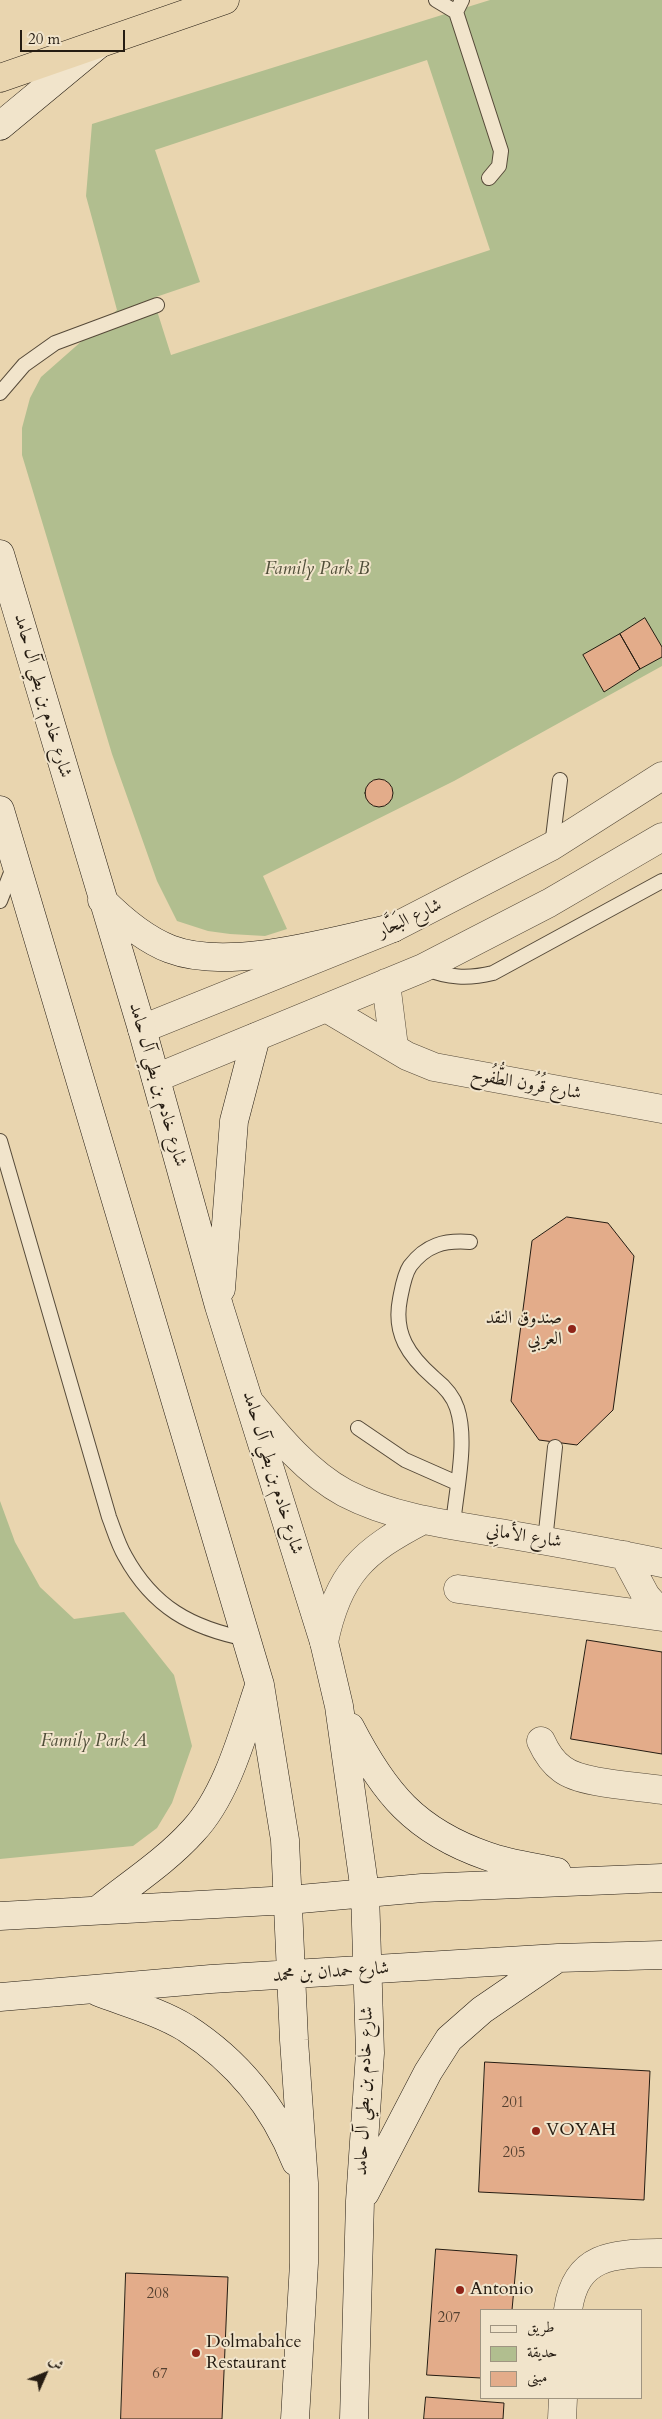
<!DOCTYPE html>
<meta charset="utf-8">
<style>
body{margin:0}
#map{position:relative;width:662px;height:2419px;overflow:hidden;background:#e9d5af;font-family:Cardo,Amiri,serif}
canvas{display:block}
.legend{position:absolute;left:480px;top:2309px;width:162px;height:90px;box-sizing:border-box;background:#f1e4cb;border:1px solid #9f9481;margin:0;padding:6px 9px;list-style:none;font-size:15px;color:#251c12}
.legend li{display:flex;align-items:center;gap:10px;height:25px}
.legend b{width:25px;border:1px solid #9f9481}
.north{position:absolute;left:20px;top:2349px;width:50px;height:50px;-webkit-text-stroke:4px #f1e4cb;paint-order:stroke;rotate:46deg;font-size:14px;font-weight:700;line-height:20px;text-align:center;color:#251c12}
.north::after{content:'';display:block;margin:auto;width:18px;height:22px;background:#251c12;clip-path:polygon(50% 0,100% 100%,50% 72%,0 100%)}
.scale{position:absolute;left:20px;top:30px;width:105px;height:22px;box-sizing:border-box;border:2px solid #251c12;border-top:0;padding-left:6px;font-size:15px;line-height:18px;white-space:nowrap;color:#251c12;-webkit-text-stroke:4px #f1e4cb;paint-order:stroke}
</style>
<div id="map">
<canvas width="662" height="2419"></canvas>
<ul class="legend">
<li><b style="height:6px;background:#f1e4cb"></b>طريق</li>
<li><b style="height:14px;background:#b1be8f"></b>حديقة</li>
<li><b style="height:14px;background:#e3ac8a"></b>مبنى</li>
</ul>
<div class="north">ش</div>
<div class="scale">20 m</div>
</div>
<script>
const g = document.querySelector('canvas').getContext('2d');
g.lineJoin = 'round';
function fillPath(path, color) {
  g.fillStyle = color;
  g.fill(path, 'evenodd');
}
function trace(path, color, width, dash) {
  g.strokeStyle = color;
  g.lineWidth = width;
  g.lineCap = dash ? 'butt' : 'round';
  g.setLineDash(dash || []);
  g.stroke(path);
}
function write(font, color, halo, rows, align = 'center') {
  g.font = font + ' Cardo,Amiri,serif';
  g.lineWidth = 4;
  g.setLineDash([]);
  g.textBaseline = 'middle';
  g.strokeStyle = halo;
  g.fillStyle = color;
  for (const [text, x, y, turn = 0] of rows) {
    g.save();
    g.translate(x, y);
    g.rotate((+turn || 0) * Math.PI / 180);
    g.textAlign = isNaN(turn) ? turn : align;
    if (halo) g.strokeText(text, 0, 0);
    g.fillText(text, 0, 0);
    g.restore();
  }
}
fillPath(new Path2D(`
 M490,0H662V666L454,781L263,876L287,929L265,936L230,934L208,931L177,921L157,881L112,754L22,455V428L30,398L41,377L117,310L86,196L92,124ZM427,60L490,250L171,355L153,298L200,282L155,150Z
 M0,1501L15,1542L40,1587L74,1619L124,1612L174,1675L192,1746L172,1803L157,1828L133,1846L0,1859Z`), '#b1be8f');
const building = new Path2D(`
 M645,618L662,647V657L640,669L620,634Z
 M620,634L640,669L604,692L583,655Z
 M365 793a14 14 0 1 1 28 0a14 14 0 1 1-28 0Z
 M567,1217L608,1223L634,1256L613,1410L577,1445L539,1440L511,1401L532,1241Z
 M587,1640L662,1652V1754L571,1739Z
 M485,2062L650,2071L644,2200L479,2192Z
 M436,2249L517,2255L512,2310H481V2378L427,2375Z
 M126,2273L228,2277L222,2419H121Z
 M426,2397L504,2403L503,2419H424Z`);
fillPath(building, '#e3ac8a');
trace(building, '#251c12', 1);
const lane = new Path2D(`
 M436,0L456,12L501,151L499,166L489,178
 M456,12L462,0
 M0,393L24,365L55,343L157,305
 M552,846L560,780
 M0,901L14,865
 M424,968C448,978 468,979 493,973L662,881
 M0,1141L109,1517C114,1530 118,1544 125,1556C153,1607 191,1628 247,1639
 M358,1428L405,1460L457,1483
 M453,1525C456,1490 468,1441 457,1408C453,1395 444,1386 434,1378C409,1356 393,1334 400,1299C402,1289 404,1275 410,1266C426,1245 444,1240 470,1242
 M545,1541L555,1447`);
const street = new Path2D(`
 M386,983L394,1047
 M326,1008L407,1056L434,1067L662,1109
 M142,1029L393,928L552,846L662,776
 M156,1078L423,968L549,903L662,837
 M252,1405C278,1437 308,1473 345,1493C395,1519 451,1525 506,1534C558,1543 610,1552 662,1563
 M624,1555L646,1596L662,1614
 M458,1589L662,1617
 M324,1642C338,1574 363,1551 423,1520
 M541,1741C546,1752 552,1762 562,1769C581,1784 637,1786 662,1790
 M568,2310C576,2253 615,2254 662,2253
 M562,2419L563,2398`);
const secondary = new Path2D(`
 M0,126L99,44
 M0,554L142,1029L219,1306L324,1642L339,1706L365,1892L370,2053L360,2201L354,2419
 M0,810L260,1685L285,1840L294,2040L304,2183V2263L295,2419
 M102,900C122,920 144,939 170,949C230,972 330,941 393,928
 M221,1289L234,1121L256,1037
 M350,1727C384,1793 415,1831 487,1856C509,1864 534,1867 557,1872
 M99,1909C130,1884 166,1861 193,1831C227,1795 243,1733 259,1686
 M0,1916L289,1900L422,1888L662,1878
 M98,1992C127,2003 160,2012 186,2028C237,2061 274,2106 296,2162
 M0,1997L211,1979L558,1958L662,1955
 M365,2193L428,2072L449,2039L482,2010L558,1958`);
const highway = new Path2D(`
 M0,78L225,0`);
trace(lane, '#564a39', 16);
trace(street, '#564a39', 29);
trace(secondary, '#251c12', 29);
trace(highway, '#251c12', 29);
trace(lane, '#f1e4cb', 14);
trace(street, '#f1e4cb', 28);
trace(secondary, '#f1e4cb', 28);
trace(highway, '#e9d5af', 28);
for (const [x, y, r, color] of [
 [572,1329,5,"#8f2418"],
 [536,2131,5,"#8f2418"],
 [460,2290,5,"#8f2418"],
 [196,2353,5,"#8f2418"]
]) {
  const dot = new Path2D();
  dot.arc(x, y, r, 0, 2 * Math.PI);
  g.fillStyle = color;
  g.fill(dot);
  trace(dot, '#f1e4cb', 2);
}
write('15px', '#544030', null, [
 ["201",513,2104],
 ["205",514,2154],
 ["208",158,2295],
 ["207",449,2319],
 ["67",160,2375]
]);
write('italic 18px', '#4f4d38', '#f1e4cb', [
 ["Family Park B",317,570],
 ["Family Park A",94,1742]
]);
write('18px', '#251c12', '#f1e4cb', [
 ["شارع خادم بن بطي آل حامد",42,696,74],
 ["شارع البَحَّار",410,919,-25],
 ["شارع خادم بن بطي آل حامد",157,1085,74],
 ["شارع قُرُون الطُّفُوح",526,1085,10],
 ["شارع خادم بن بطي آل حامد",272,1473,73],
 ["شارع الأمانِي",524,1537,9],
 ["شارع حمدان بن محمد",331,1973,-4],
 ["شارع خادم بن بطي آل حامد",365,2091,-88]
]);
write('18px', '#251c12', '#f1e4cb', [
 ["صندوق النقد",562,1319,"right"],
 ["العربي",562,1340,"right"],
 ["VOYAH",546,2131],
 ["Antonio",470,2290],
 ["Dolmabahce",206,2343],
 ["Restaurant",206,2364]
], 'left');
</script>
